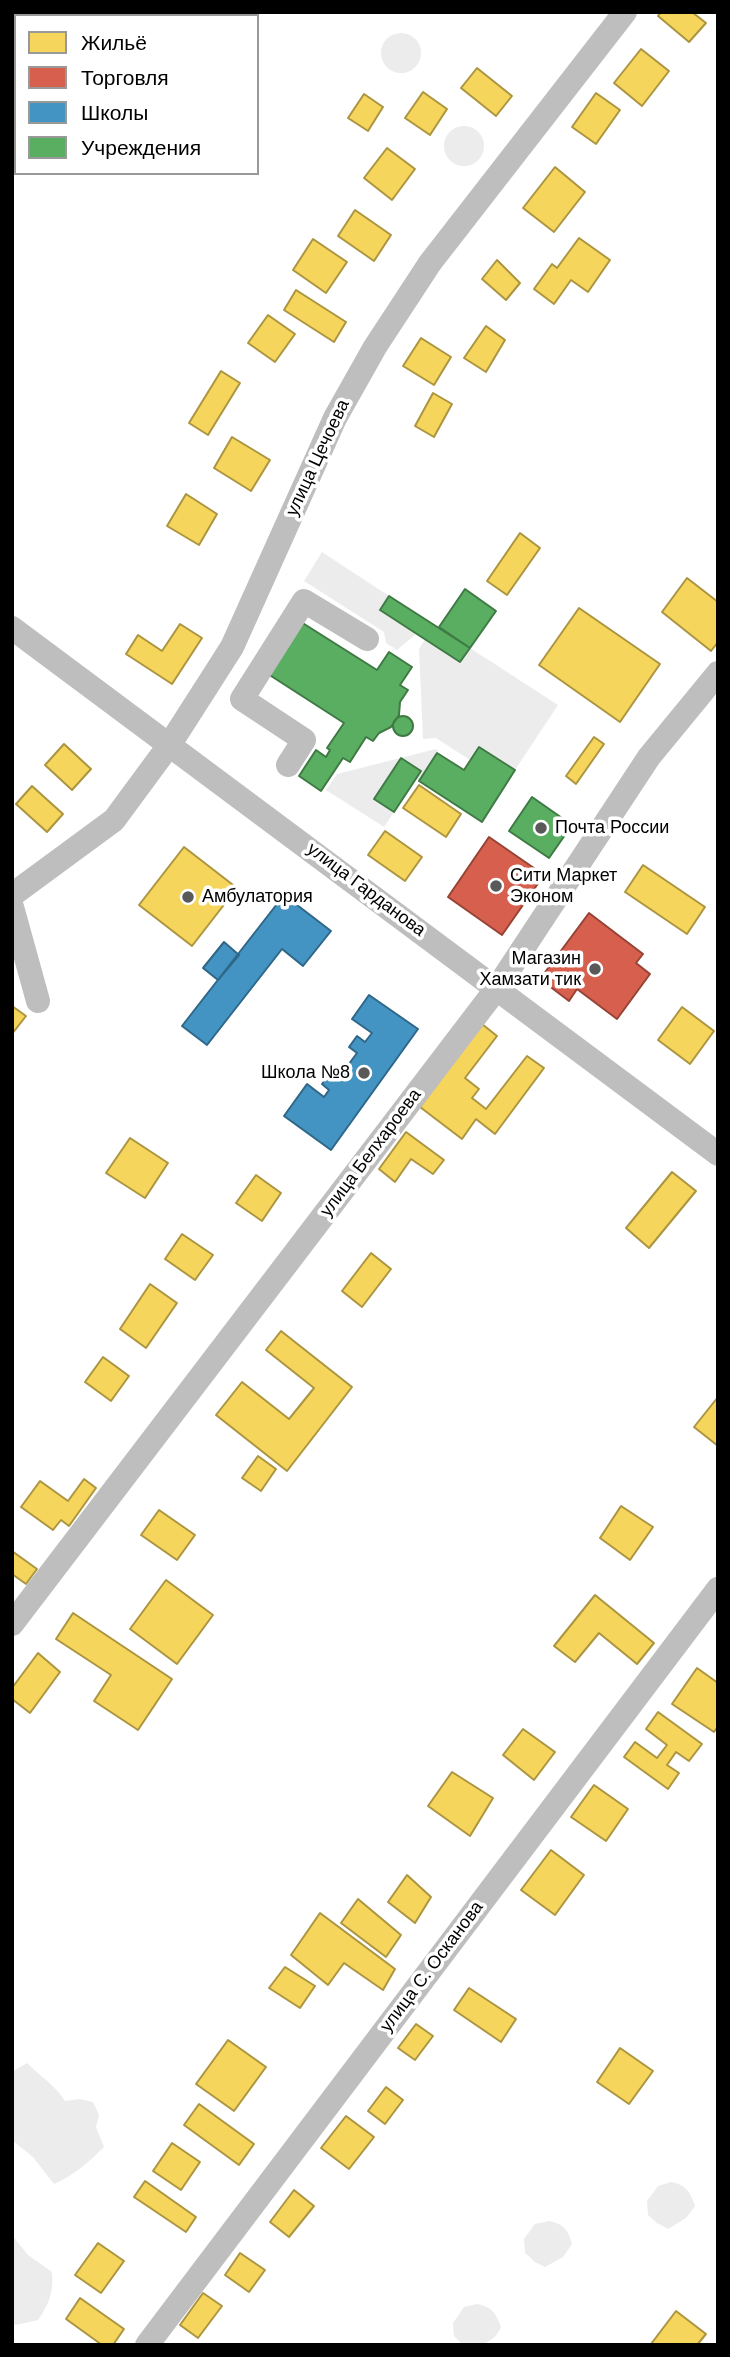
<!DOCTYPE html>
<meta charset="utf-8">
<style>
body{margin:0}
#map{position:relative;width:730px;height:2357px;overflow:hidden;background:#fff;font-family:Arial,sans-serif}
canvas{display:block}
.frame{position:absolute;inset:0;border:14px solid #000;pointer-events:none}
.legend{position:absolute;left:14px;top:14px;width:245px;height:161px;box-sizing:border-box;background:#fff;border:2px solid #999;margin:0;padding:9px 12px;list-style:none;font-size:21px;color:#000}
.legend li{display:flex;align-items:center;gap:14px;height:35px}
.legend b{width:35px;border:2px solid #999}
</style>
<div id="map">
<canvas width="730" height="2357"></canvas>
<div class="frame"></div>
<ul class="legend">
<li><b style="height:19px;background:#f6d55c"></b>Жильё</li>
<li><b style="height:19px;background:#d6604d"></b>Торговля</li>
<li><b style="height:19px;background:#4393c3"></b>Школы</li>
<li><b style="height:19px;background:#5aae61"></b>Учреждения</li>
</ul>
</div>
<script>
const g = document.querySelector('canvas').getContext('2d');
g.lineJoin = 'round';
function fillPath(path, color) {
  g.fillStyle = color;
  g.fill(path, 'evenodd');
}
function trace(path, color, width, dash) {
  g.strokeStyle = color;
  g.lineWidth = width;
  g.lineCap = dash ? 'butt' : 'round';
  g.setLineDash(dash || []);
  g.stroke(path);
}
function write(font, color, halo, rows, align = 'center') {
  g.font = font + ' Arial,sans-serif';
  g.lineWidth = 7;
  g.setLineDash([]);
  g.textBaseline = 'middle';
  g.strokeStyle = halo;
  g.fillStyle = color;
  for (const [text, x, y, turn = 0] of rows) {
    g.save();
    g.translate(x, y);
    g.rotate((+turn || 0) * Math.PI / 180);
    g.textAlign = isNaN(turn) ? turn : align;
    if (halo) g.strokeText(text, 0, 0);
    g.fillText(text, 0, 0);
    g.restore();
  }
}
fillPath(new Path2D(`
 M381 53a20 20 0 1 1 40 0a20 20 0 1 1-40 0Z
 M444 146a20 20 0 1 1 40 0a20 20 0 1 1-40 0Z
 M322,552L389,596L380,611L416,634L397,650L386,643L384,632L304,581Z
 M425,639L460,662L470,648L558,705L515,770L479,747L470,760L436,738L423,739L419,649Z
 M436,749L438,751L419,781L416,778L421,770L401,758L375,800L394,812L384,827L326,790L337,774Z
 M27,2063C41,2077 55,2085 65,2101L79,2099L93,2102L99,2115L96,2127L104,2147C88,2163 74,2175 54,2184L33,2157L12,2140V2072Z
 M671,2182C686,2185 690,2191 695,2206L686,2218L668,2229L657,2223L648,2215L647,2201L658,2186Z
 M549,2221C564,2224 568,2230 572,2244L563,2257L545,2267L535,2262L525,2253L524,2239L535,2224Z
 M12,2235L28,2255L52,2272C54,2292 49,2304 38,2320L16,2325L12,2323Z
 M477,2304C492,2307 496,2313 501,2327C493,2345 480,2345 463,2345L454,2336L453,2323L464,2307Z`), '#ececec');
const homes = new Path2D(`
 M661,12H692L706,23L689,42L658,16Z
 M641,49L669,71L642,106L614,83Z
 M477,68L512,96L496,116L461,88Z
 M423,92L447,109L430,135L405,118Z
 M596,93L620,110L596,144L572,127Z
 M364,94L383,107L368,131L348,118Z
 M387,148L415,169L392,200L364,178Z
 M555,167L585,192L554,232L523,208Z
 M355,210L391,235L374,261L338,236Z
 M579,238L610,260L588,292L571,280L554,304L534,289L552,264L557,268Z
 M313,239L347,262L326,293L293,270Z
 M497,260L520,283L506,300L482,279Z
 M296,290L346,322L334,342L284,310Z
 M268,315L295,334L275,362L248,343Z
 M486,326L505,340L486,372L464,358Z
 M421,338L451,357L434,385L403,366Z
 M221,371L240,383L208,435L189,423Z
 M433,393L452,404L434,437L415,426Z
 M232,437L270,460L251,491L214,468Z
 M186,494L217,514L199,545L167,526Z
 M520,533L540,548L507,595L487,581Z
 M687,578L718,602V642L711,651L662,612Z
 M579,608L660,664L620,722L539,665Z
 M180,624L202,638L172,684L126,654L138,635L162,651Z
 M594,737L604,744L576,784L566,776Z
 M64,744L91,769L72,790L45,765Z
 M419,785L461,814L446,837L403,808Z
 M32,786L63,814L47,832L16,804Z
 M385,831L422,857L405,881L368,855Z
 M184,847L237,888L192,946L139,905Z
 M643,865L705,907L687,934L625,892Z
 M12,1006L26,1016L12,1034Z
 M682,1007L714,1031L690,1064L658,1040Z
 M482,1024L497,1036L465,1078L479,1089L472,1098L486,1109L527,1056L544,1068L495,1134L476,1119L462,1139L420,1107Z
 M406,1132L444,1160L433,1174L411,1159L395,1182L379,1169Z
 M130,1138L168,1163L145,1198L106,1173Z
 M672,1172L696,1191L649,1248L626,1228Z
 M256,1175L281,1193L262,1221L236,1203Z
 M182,1234L213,1255L195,1280L165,1259Z
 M371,1253L391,1269L362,1307L342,1291Z
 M150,1284L177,1303L146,1348L120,1329Z
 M281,1331L352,1387L287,1471L216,1415L242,1382L289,1419L314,1388L266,1350Z
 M103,1357L129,1376L111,1401L85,1382Z
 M718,1397V1446L694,1427Z
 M258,1456L276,1469L261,1491L242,1478Z
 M84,1479L96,1488L69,1526L61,1520L53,1530L21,1507L40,1481L68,1501Z
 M621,1506L653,1527L630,1560L600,1538Z
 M159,1510L195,1535L177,1560L141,1535Z
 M12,1551L37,1569L26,1584L12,1574Z
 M166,1580L213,1615L177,1664L130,1629Z
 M595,1595L654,1643L637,1664L599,1633L575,1662L554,1646Z
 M73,1613L172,1679L138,1730L94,1701L111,1675L56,1639Z
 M38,1653L60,1672L30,1713L12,1699V1688Z
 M697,1668L718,1683V1726L714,1732L672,1704Z
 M658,1712L702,1744L689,1761L676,1752L667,1765L679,1773L668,1789L624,1757L635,1742L657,1758L667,1745L646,1729Z
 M523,1729L555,1752L534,1780L503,1755Z
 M452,1772L493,1798L470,1836L428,1806Z
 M594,1785L628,1809L606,1841L571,1817Z
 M551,1850L584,1875L555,1915L521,1890Z
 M407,1875L431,1897L415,1923L388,1902Z
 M358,1899L401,1935L386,1957L341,1923Z
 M320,1913L395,1969L383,1990L344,1963L328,1985L291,1955Z
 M285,1967L315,1986L300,2008L269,1988Z
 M469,1988L516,2019L501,2042L454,2010Z
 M416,2024L433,2036L415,2060L398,2048Z
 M228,2040L266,2067L234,2111L196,2084Z
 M620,2048L653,2071L629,2104L597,2082Z
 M386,2087L403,2100L385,2124L368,2111Z
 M199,2104L254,2144L239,2165L184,2125Z
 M346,2116L374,2137L349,2169L321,2148Z
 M172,2143L200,2162L181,2190L153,2171Z
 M145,2181L196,2217L186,2232L134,2197Z
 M294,2190L314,2206L289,2237L270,2222Z
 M98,2243L124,2261L101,2293L75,2275Z
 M240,2253L265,2270L249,2292L225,2275Z
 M203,2293L222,2306L198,2338L180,2325Z
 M80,2298L124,2329L113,2345H102L66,2319Z
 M676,2311L706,2334L697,2345H653L651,2344Z`);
fillPath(homes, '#f6d55c');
trace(homes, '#ac9540', 2);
const shops = new Path2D(`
 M489,837L544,875L502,935L448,897Z
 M589,913L643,954L636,963L650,974L617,1019L577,989L569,1001L540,979Z`);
fillPath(shops, '#d6604d');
trace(shops, '#964336', 2);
const schools = new Path2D(`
 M284,895L331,931L303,966L282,949L207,1045L182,1026Z
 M224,942L239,955L218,980L203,968Z
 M369,995L418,1029L331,1150L284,1116L307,1084L324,1097L329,1090L322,1084L332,1070L340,1076L357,1053L349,1047L357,1036L365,1042L372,1033L352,1019Z`);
fillPath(schools, '#4393c3');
trace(schools, '#2f6788', 2);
const public = new Path2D(`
 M465,589L496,611L470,648L439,627Z
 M389,596L470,648L460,662L380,610Z
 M301,622L377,670L389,652L412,667L400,685L408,690L400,702L399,715L391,727L379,733L373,741L366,737L350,762L343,758L321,791L299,776L316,750L326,757L330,750L327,748L344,723L268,674Z
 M393 726a10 10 0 1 1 20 0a10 10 0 1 1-20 0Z
 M479,747L515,770L482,822L419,781L437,753L464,770Z
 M401,758L421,771L394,812L374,799Z
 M532,797L572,825L549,858L509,831Z`);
fillPath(public, '#5aae61');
trace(public, '#3f7a44', 2);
trace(new Path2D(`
 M12,628L718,1154
 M288,765L304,740L242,699L304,601L367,639
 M12,895L114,820L170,744L232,647L335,418L375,347L430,263L625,12
 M12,907L38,1001
 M12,1624L497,988L649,757L718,673
 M147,2345L718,1589`), '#bebebe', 24);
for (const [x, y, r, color] of [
 [541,828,7,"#595959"],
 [496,886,7,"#595959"],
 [188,897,7,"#595959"],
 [595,969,7,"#595959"],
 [364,1073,7,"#595959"]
]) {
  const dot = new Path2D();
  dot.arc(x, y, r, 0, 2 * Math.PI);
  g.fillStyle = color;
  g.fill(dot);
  trace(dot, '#fff', 2.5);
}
write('18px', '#000', '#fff', [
 ["улица Цечоева",318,458,-65],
 ["улица Гарданова",366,890,37],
 ["улица Белхароева",371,1153,-53],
 ["улица С. Осканова",432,1967,-53]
]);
write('18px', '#000', '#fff', [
 ["Почта России",555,828],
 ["Сити Маркет",510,876],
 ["Эконом",510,897],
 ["Амбулатория",202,897],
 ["Магазин",581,959,"right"],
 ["Хамзати тик",581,980,"right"],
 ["Школа №8",350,1073,"right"]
], 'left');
</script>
